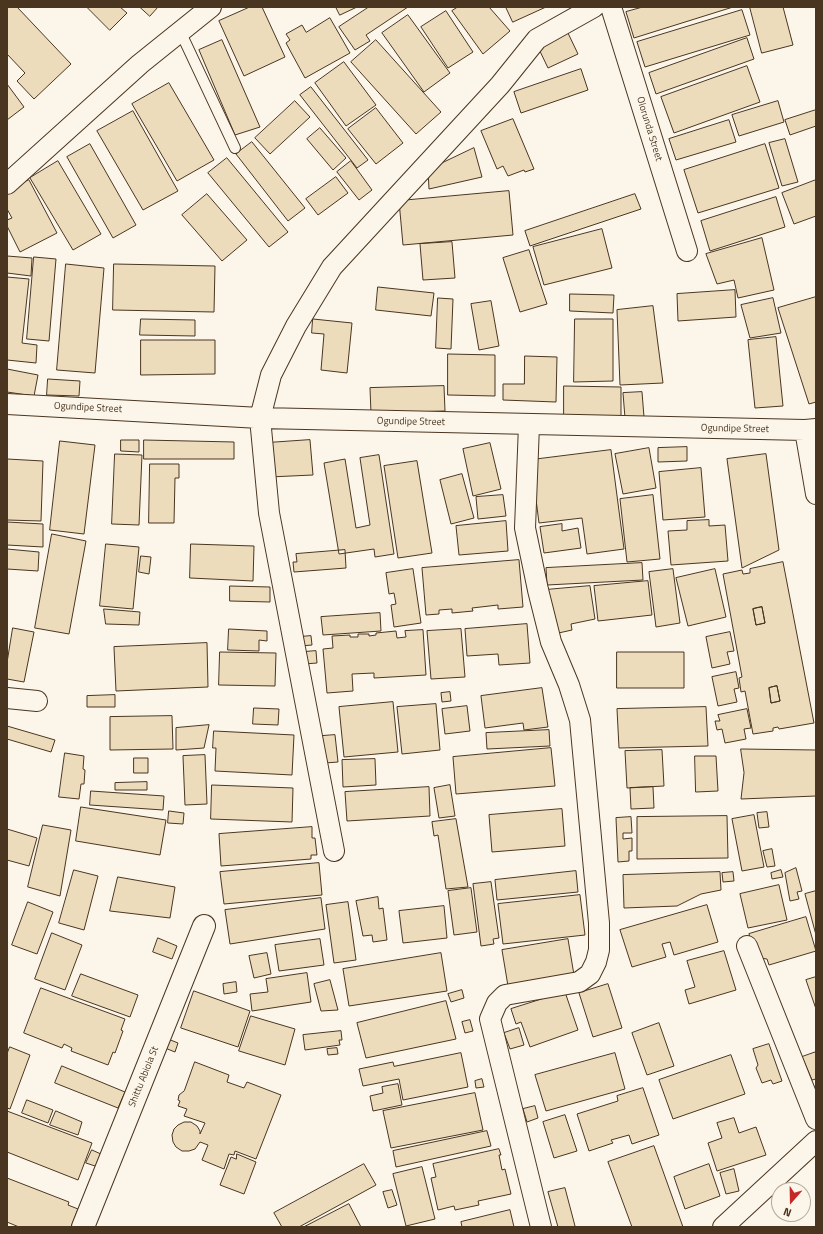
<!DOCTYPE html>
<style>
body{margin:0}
#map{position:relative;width:823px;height:1234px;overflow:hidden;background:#fbf6e9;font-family:"Titillium Web",sans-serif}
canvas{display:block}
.frame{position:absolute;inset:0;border:8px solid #4a3520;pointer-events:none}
.north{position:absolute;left:771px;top:1182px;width:40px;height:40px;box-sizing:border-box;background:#fbf6e9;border:1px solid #b4a999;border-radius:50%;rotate:200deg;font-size:11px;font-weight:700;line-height:16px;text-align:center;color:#4a3520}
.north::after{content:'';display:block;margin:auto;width:14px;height:18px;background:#c62828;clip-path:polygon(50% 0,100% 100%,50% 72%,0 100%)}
</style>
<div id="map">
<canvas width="823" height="1234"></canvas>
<div class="frame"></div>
<div class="north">N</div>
</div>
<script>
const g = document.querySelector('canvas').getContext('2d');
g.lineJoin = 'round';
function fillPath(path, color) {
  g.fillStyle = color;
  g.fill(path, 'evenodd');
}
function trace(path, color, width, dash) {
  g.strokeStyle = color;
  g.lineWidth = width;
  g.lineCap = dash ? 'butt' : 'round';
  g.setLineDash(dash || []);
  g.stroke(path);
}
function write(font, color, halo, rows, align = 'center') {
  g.font = font + ' "Titillium Web",sans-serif';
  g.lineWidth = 3;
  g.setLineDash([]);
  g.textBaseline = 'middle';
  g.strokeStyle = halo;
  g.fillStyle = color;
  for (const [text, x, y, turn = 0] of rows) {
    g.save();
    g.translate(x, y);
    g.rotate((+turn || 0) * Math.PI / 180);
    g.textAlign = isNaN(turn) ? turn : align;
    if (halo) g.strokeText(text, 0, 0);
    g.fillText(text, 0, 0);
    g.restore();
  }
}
const building = new Path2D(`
 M7,7H17L71,64L34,99L17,81L25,73L7,54Z
 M87,7H120L127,13L110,30Z
 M140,7H158L150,16Z
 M250,7H262L285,57L244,76L219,21Z
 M336,7H357L340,15Z
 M369,7H408L366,35L370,41L355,50L339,27Z
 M458,7H489L510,31L483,54L452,11Z
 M506,7H546L513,22Z
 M643,7H733L634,38L626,12Z
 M750,7H783L793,45L762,53Z
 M742,10L750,35L645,67L637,42Z
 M446,11L473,52L448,68L421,27Z
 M408,15L450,73L424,92L382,33Z
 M330,18L350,53L305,78L286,43L290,40L286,34L302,25L306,32Z
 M567,31L578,54L548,68L537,45Z
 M747,38L754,59L656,94L649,73Z
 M222,40L260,127L235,135L199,50Z
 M376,40L441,112L416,134L351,62Z
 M344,62L376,105L346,126L315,83Z
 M747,66L760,102L674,133L661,97Z
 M581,69L588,90L521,113L514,92Z
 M169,83L214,160L177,181L132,104Z
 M7,84L24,107L7,120Z
 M311,87L368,160L357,168L300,95Z
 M295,101L310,117L270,154L255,138Z
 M778,101L784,122L739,136L732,115Z
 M376,108L403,143L376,164L348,129Z
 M816,110V126L790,135L785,120Z
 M133,111L178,191L143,210L97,131Z
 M513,119L534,169L525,172L524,170L508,176L503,166L497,169L481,131Z
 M729,120L736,142L676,160L669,139Z
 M320,128L346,158L333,170L307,139Z
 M785,139L798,182L782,186L769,143Z
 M252,142L305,208L288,221L236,154Z
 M90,144L136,225L113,238L67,157Z
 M765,144L779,188L698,213L684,170Z
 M474,148L482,177L429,189L428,170Z
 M227,158L288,232L269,247L208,173Z
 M58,161L101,234L73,250L30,178Z
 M351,161L372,190L359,200L337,172Z
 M336,177L348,193L318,215L306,199Z
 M29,180L57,233L20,252L7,226V220L12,218L7,209V191Z
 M816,180V216L794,224L782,193Z
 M509,191L513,235L403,245L399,201Z
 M207,194L247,240L222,261L182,215Z
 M635,194L641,209L530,246L525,231Z
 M776,197L785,227L710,251L701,221Z
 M602,229L612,268L544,285L533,247Z
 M762,238L774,290L738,298L734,280L717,284L706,254Z
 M452,242L455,278L423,280L420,244Z
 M529,250L547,304L520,312L503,258Z
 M7,256L32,258L31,276L7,273Z
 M34,257L56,259L49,341L27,339Z
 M66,264L104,268L95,373L57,370Z
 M114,264L215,266L214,312L113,310Z
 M7,277L29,279L22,343L37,345L36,363L7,360Z
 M378,287L434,293L431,316L376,310Z
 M735,290L736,317L678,321L677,294Z
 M570,294L614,295L613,313L570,311Z
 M816,297V402L809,404L778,308Z
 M438,298L453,299L451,349L436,348Z
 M773,298L781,333L750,338L741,305Z
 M491,301L499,346L479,350L471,304Z
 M653,306L663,383L620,385L617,310Z
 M141,319L195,320V336L140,335Z
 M313,319L352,323L347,373L321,370L324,334L312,333Z
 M575,319H613V381L574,382Z
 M776,337L783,406L755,408L748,340Z
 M141,340H215V374L141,375Z
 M448,354L495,355V396L448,395Z
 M525,356L557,357L556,402L503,400V384H524Z
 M7,369L38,375L34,396L7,392Z
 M48,379L80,381L79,396L47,395Z
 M444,386L445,411L371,413L370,388Z
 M564,386L621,387V418L564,417Z
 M642,392L644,417L625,418L623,393Z
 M121,440H139V452L121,451Z
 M144,440L234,442V459H144Z
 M310,440L313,475L269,477L267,443Z
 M60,441L95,445L84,534L50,530Z
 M490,443L501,489L473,496L463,449Z
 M687,447V461L658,462V448Z
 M649,448L656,488L623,494L615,454Z
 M611,450L624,549L587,554L582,518L539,523L531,460Z
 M115,454L142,455L139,525L112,524Z
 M766,454L779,550L742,568L727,459Z
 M379,455L394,554L375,557L374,549L339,554L324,463L345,459L356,528L370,525L360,458Z
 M7,459L43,461L41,521L7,520Z
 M417,461L432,553L398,558L384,466Z
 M150,464H179V478H175L174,523H149Z
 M701,468L705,517L663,520L659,472Z
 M462,474L474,518L451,524L440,480Z
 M503,495L506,516L478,519L476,497Z
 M653,495L660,559L627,562L620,499Z
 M709,520V526L725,525L728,561L671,565L668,531L687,530V521Z
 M506,521L508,551L459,555L456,526Z
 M7,522L43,524V547L7,545Z
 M562,524V531L578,528L581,548L544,553L540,527Z
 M52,534L86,541L69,634L35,628Z
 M106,544L139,547L133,609L100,606Z
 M191,544L254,546L253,581L190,578Z
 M7,549L39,552L38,571L7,569Z
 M345,550L346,568L294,572L293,562H297L296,554Z
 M141,556L151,557L149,574L139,572Z
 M519,560L523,607L498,609V605L472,608L473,611L452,613V609L439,610V614L426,615L422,568Z
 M783,562L814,723L779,729L778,727L773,728V731L753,734L745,691L741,692L739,678L742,677L723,574L742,570L743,574L750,573V569ZM762,607L765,623L756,625L753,609ZM777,686L780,701L771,703L769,688Z
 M642,563L643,580L547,585L546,568Z
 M413,569L421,623L394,627L391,605L396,604L394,593L389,594L386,573Z
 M673,569L680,623L656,627L649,572Z
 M715,569L726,617L688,626L676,578Z
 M648,581L652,615L598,621L594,586Z
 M230,586L270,587V602L230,601Z
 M590,586L595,619L571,624L572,630L554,634L545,590Z
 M762,607L765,623L756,625L753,609Z
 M104,609L140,612L139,625L106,624Z
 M380,613L381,631L323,635L321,617Z
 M527,624L530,663L499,665L498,654L467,656L465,629Z
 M13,628L34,632L24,682L7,679V663Z
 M229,629L267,631V641L259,640V651L228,650Z
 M461,629L465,677L431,679L427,631Z
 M423,630L426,675L374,678V673L352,674L353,691L327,693L323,649L333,648L332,636L350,635V637H358V634H369V636L376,635V633L396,631L397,638L406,637L405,631Z
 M730,632L734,651L727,652L730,664L712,668L706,637Z
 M311,636L312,645L300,646L299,637Z
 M207,643L208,687L116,691L114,647Z
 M316,651L317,663L304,664V652Z
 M220,652L276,653L275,686L219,685Z
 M617,652H684V688H617Z
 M736,672L739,688L734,689L737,702L718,706L712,677Z
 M777,686L780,701L771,703L769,688Z
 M542,688L548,727L524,730L523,723L485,728L481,696Z
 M450,692L451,701L442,702L441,693Z
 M115,695V707H87V696Z
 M393,702L398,752L344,757L339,707Z
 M436,704L440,750L402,754L397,707Z
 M467,706L470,731L445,734L442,709Z
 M706,707L708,746L619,748L617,709Z
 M254,708L279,709L278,725L253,724Z
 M747,709L751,728L744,729L746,739L725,743L722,729L717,730L715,721H720L718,715Z
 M172,716L173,749L110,750V717Z
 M209,725L204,748L176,750V728Z
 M7,726L55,740L51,752L7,739Z
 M549,730L550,746L487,749L486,733Z
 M214,731L294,735L292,775L215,771L216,748H213Z
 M335,735L338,762L325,763L322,736Z
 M551,748L555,786L456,794L453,757Z
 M741,749L816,750V796L741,799L744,773Z
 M662,750L664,786L627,788L625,751Z
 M65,753L84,756L83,769L85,770L84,784H81L79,799L59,797Z
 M205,755L207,804L185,805L183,756Z
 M695,756H716L718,791L696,792Z
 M134,758H148V773H134Z
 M375,759L376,785L343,787L342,760Z
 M147,782V790H115V783Z
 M212,785L293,788L292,822L211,819Z
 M450,785L455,816L439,818L434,788Z
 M429,787L430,816L347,821L345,792Z
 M653,787L654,808L631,809L630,788Z
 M91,791L164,796L163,810L90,805Z
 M81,807L166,820L160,855L76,841Z
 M562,809L565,846L492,852L489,815Z
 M169,811L184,813L183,824L168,823Z
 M767,812L769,827L759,828L757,813Z
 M754,815L764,867L742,871L732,819Z
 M727,816L728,858L637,859V817Z
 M631,817L632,833H623V839L632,838V851H629V861L618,862L616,818Z
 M456,819L468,887L446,889L438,835L434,836L432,822Z
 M43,825L71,830L60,896L28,887Z
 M312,827V838H315L317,855H311V859L221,866L219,834Z
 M7,829L37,838L29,866L7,860Z
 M772,849L775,866L767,867L763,851Z
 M319,863L322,895L224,904L220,872Z
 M796,868L802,891L797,892L799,899L790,901L785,873Z
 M74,870L98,876L84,930L59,923Z
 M781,870L783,877L772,879L771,873Z
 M576,871L578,892L497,900L495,880Z
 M720,872L721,890L701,894L677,906L624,908L623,875Z
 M733,872L734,881L723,882L722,873Z
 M118,877L175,887L170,918L110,911Z
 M491,882L499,938L493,939L494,944L481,946L473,884Z
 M779,885L787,920L748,928L740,894Z
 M471,888L477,932L454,935L448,891Z
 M816,891V935L805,894Z
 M580,895L585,935L503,944L498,904Z
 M378,897L379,909L383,908L387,940L373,942L372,935L363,936L356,901Z
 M321,898L325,929L230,944L225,910Z
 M28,902L53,912L37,954L12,945Z
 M348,902L356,960L334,963L326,905Z
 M707,905L718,942L674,955L670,942L662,944L666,957L632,967L620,930Z
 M444,906L447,938L403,943L399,911Z
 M806,917L816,951L769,965L767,959L760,958L753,948L749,934Z
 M52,933L82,945L65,990L35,979Z
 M158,938L177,946L172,959L153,952Z
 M320,939L324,965L279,971L275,945Z
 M568,939L574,975L508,986L502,950Z
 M724,951L736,990L689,1004L685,990L695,987L687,961Z
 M267,953L271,974L254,978L249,956Z
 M441,953L447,991L349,1006L343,969Z
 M307,973L311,1002L252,1011L250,994L268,992L266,979Z
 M81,974L138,995L130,1017L72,996Z
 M816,977V1009L806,980Z
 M330,980L338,1010L321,1011L314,984Z
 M236,982L237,992L224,994L223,984Z
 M608,984L622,1028L593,1037L579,993Z
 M41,988L125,1019L121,1030L123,1031L115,1053L113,1052L108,1065L71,1051L72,1048L64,1044L62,1048L24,1033Z
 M462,990L464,998L451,1002L448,994Z
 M194,991L250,1011L238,1047L181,1028Z
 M565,992L578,1030L530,1047L521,1022L516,1024L511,1009Z
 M446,1001L456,1039L366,1058L357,1023Z
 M251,1016L295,1029L285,1065L239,1051Z
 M470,1020L473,1031L465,1033L462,1022Z
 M659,1023L674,1066L647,1075L632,1033Z
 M519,1028L524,1045L510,1049L504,1033Z
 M341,1031L342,1040H339L340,1045L305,1050L303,1035Z
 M168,1039L178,1043L175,1052L165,1048Z
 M769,1044L782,1081L773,1084L771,1080L762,1083L756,1068L758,1065L753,1049Z
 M10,1047L30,1055L10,1109L7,1108V1054Z
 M337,1048L338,1054L328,1055L327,1049Z
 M816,1052V1079L812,1080L802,1057Z
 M461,1053L468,1087L403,1100L399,1079L363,1086L359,1069L393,1062L394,1066Z
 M615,1053L625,1089L546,1111L535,1075Z
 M731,1055L745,1094L673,1119L659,1080Z
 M195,1062L229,1075L227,1082L244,1088L247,1082L281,1095L256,1159L235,1151L234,1155L229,1154L224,1169L202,1160L208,1145L200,1142L195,1149L189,1151H182L176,1147L173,1142L172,1135L174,1129L178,1125L184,1122H191L197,1126L200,1131V1134L205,1123L184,1116L187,1109L178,1106L180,1101L178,1100L179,1095L184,1091Z
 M62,1066L125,1092L118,1108L55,1083Z
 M482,1079L484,1087L476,1088L475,1081Z
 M398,1084L402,1105L373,1111L370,1096L383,1093L382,1087Z
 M643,1088L659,1135L632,1144L629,1135L611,1140L613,1143L589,1151L577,1114L618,1101L617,1096Z
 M475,1093L483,1130L391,1148L383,1111Z
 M27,1100L53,1110L48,1123L22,1113Z
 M535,1106L538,1118L527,1122L523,1109Z
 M7,1111L92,1143L78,1180L7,1152Z
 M56,1111L82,1122L78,1135L50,1125Z
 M565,1115L577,1151L554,1158L543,1122Z
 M734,1118L739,1133L756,1127L766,1155L717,1171L708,1143L722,1138L717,1123Z
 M487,1131L491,1146L396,1167L393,1151Z
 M654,1146L683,1227H632L608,1162Z
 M499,1149L501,1155H499L502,1170L505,1169L511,1194L478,1201L479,1205L455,1210L454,1206L438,1210L431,1178L436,1177L433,1164Z
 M92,1150L103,1155L98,1167L86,1163Z
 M237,1154L256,1162L244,1194L220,1185L231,1157L236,1159Z
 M364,1164L376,1185L299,1227H282L274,1213Z
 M709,1164L720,1196L685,1209L674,1177Z
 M422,1167L435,1219L406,1226L393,1174Z
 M734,1169L739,1191L726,1194L720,1173Z
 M7,1178L69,1202L68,1205L78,1209L71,1227H19L7,1222Z
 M565,1188L575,1226L573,1227H558L548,1192Z
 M392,1190L397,1205L388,1208L383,1192Z
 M349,1204L361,1227H304Z
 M510,1210L514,1227H462L461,1222Z`);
fillPath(building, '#ecdcbc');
trace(building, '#4a3520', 1);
const lane = new Path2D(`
 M180,31L235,148`);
const street = new Path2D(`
 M611,7L687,251
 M7,184L140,64L211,7
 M7,404L260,418L805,430L816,429
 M529,425L525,528L538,590L551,642L569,685L580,720L599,923V950L596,962L590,974L579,982L505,995L497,1003L490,1019L541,1227
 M805,430L816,494
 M7,698L37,701
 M334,851L269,513L260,418L271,375L296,326L332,267L500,85L537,39L594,7
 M747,946L816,1119
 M723,1227L816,1141`);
const secondary = new Path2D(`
 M83,1227L204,926`);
trace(lane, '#4a3520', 12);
trace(street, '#4a3520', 22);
trace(secondary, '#4a3520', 24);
trace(lane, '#fbf6e9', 10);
trace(street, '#fbf6e9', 20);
trace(secondary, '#fbf6e9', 22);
write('10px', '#4a3520', '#fbf6e9', [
 ["Olorunda Street",649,129,73],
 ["Ogundipe Street",88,408,3],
 ["Ogundipe Street",411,422,1],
 ["Ogundipe Street",735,429,1],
 ["Shittu Abiola St",144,1077,-68]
]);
</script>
